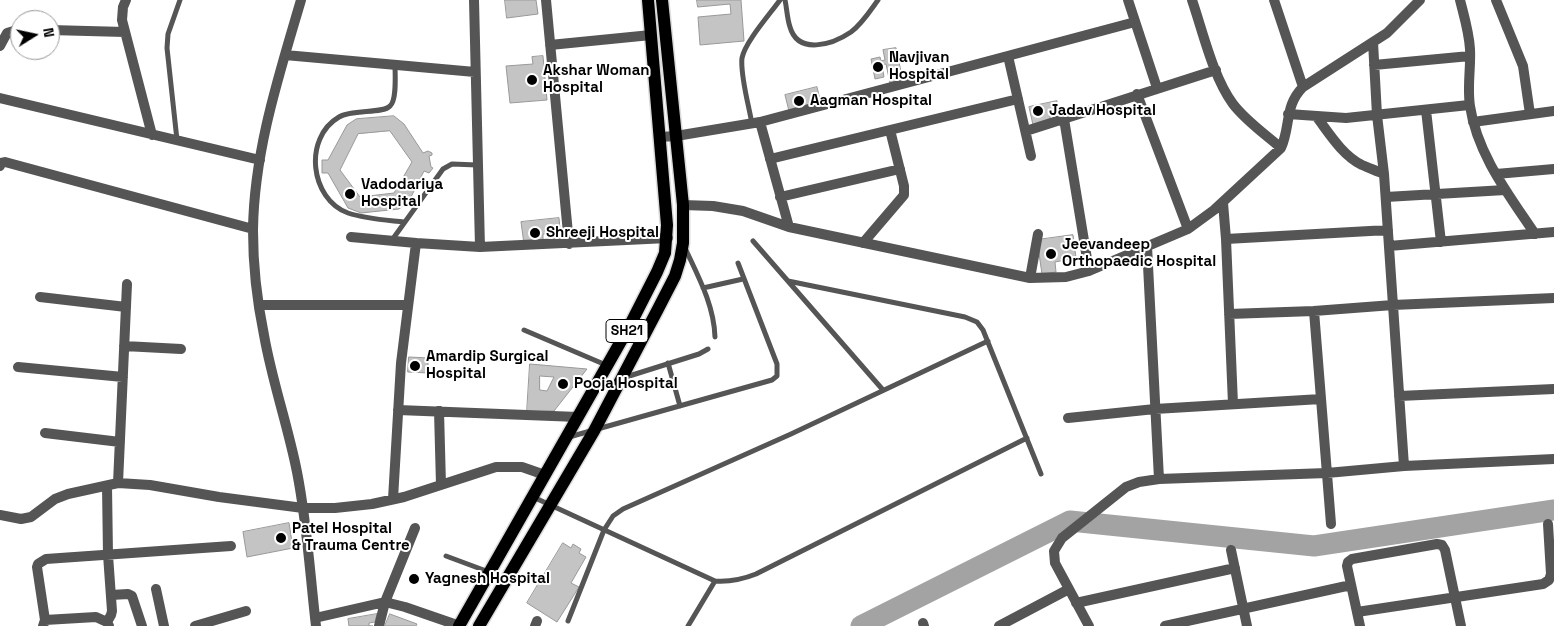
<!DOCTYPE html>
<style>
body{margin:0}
#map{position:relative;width:1554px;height:626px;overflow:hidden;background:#fff;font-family:"Space Grotesk",sans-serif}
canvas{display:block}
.north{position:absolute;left:10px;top:10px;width:50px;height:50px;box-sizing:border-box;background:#fff;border:1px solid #999;border-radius:50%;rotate:80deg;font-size:14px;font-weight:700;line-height:20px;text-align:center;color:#000}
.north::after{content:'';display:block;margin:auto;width:18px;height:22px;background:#000;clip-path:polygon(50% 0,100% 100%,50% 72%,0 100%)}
</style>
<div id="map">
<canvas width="1554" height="626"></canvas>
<div class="north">N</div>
</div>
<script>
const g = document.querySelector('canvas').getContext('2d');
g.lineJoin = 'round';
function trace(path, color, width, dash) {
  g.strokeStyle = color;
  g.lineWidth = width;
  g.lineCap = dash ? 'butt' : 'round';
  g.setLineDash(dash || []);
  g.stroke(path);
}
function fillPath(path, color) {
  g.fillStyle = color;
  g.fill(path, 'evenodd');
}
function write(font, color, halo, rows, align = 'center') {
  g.font = font + ' "Space Grotesk",sans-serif';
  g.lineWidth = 4;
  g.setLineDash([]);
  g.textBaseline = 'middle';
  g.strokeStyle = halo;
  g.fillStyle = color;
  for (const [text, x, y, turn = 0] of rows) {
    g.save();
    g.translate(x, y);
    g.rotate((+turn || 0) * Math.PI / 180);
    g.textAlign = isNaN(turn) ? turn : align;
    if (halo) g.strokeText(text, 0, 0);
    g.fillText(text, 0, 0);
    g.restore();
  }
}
trace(new Path2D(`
 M861,626L1070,521L1314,546L1554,510`), '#a3a3a3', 21);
const building = new Path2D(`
 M505,0H536L538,14L507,18Z
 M697,0H741L744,41L700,45L698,17L731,14L730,4L698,7Z
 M896,48L903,81L890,83L886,64L882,65L884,77L875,79L871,59L880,57L881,61L885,60L883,50Z
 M543,56L547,100L510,103L506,66L533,64L532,57Z
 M817,87L821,104L789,111L785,95Z
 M1057,101L1059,110L1049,113L1051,121L1033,125L1029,107Z
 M394,116L404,124L423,153L428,151L432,153V155L429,156L431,167L433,168L429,173L424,171L409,201L399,209L361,213L348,208L328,173H322V160H328L347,125L356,119ZM390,131L412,162L394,193L360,197L340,170L358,134Z
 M559,218L561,240L553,241V233L543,234V242L524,244L521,222Z
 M1073,235L1076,258L1055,262L1056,272L1042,274L1037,240Z
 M409,357L428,358V373L408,372Z
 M530,364L587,369L554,411L527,412ZM540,376L554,377L547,391L540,390Z
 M289,523L293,548L247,557L243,532Z
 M563,543L571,548L573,544L581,549L579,553L586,557L571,583L579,587L557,622L527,603Z
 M377,614L375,622L369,623V626H373H349L348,619Z
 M390,614L417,624L416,626H385Z`);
fillPath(building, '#c4c4c4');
trace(building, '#999', 1);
const primary = new Path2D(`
 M459,626L629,327L657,272L665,253L667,225L648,0
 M479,626L594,431L658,309L675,276L680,260L683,243V205L662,0`);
trace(primary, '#dbdbdb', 15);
trace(new Path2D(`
 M785,0C787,9 787,18 790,27C798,55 832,45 851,32C862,24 870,11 878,0
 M395,65C395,75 397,100 390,106C383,114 352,109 339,117C303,138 310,199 348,213C366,219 386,220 404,222
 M752,124C749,106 740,75 742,58C745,42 770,14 780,0
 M177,140L167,48L168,34L180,0
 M392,240L443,169L452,164L477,165
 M753,241L883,390
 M685,248C698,276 714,305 715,337
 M788,281L965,317L977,322L983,330L1041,474
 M703,288L743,279
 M524,330L606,365
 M668,363L680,406
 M626,377L699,354L708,349
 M569,437L772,380L777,376V364L738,263
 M533,497L715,581C730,582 741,580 756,574L1027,438
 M446,556L489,572
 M568,621L604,530L613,516L623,509L791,434L988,341
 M688,626L715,581`), '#555', 5);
trace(new Path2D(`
 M126,0L123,7L122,20L152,135
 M301,0C279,75 254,151 253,230C253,265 257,301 264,335C272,381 288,426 297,472C307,522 310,575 316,626
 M474,0L480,247
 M546,0L569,244
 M1128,0L1157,88
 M1192,0C1203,32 1213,77 1233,104C1246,121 1265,134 1281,148
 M1274,0L1303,87
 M1460,0C1464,16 1469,32 1470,49C1471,68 1467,87 1470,106C1477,154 1509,195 1535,234
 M1496,0L1523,66L1530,114
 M50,30L125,32
 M1373,42L1377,115L1384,174L1404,466
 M550,45L651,35
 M0,46L7,33L20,29
 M285,55L475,72
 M1008,56L1031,156
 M1374,65L1470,56
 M1137,94L1188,229
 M0,98L260,160
 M1426,110L1441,242
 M1288,114L1346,118L1469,105
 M1316,116C1329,133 1342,155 1362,165C1369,168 1377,171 1384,174
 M1064,119L1089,271
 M760,122L789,227
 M1473,122L1554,111
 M1026,131L1216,70
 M660,137L676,136L760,122L1135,22
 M770,159L1018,99
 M0,166L1,163L5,162L253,229
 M1496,174L1554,169
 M780,197L900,169
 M1386,197L1505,190
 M1223,203L1226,239L1233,404
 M683,205L713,206L743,211L789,227L1030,278L1066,277L1089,271L1188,229L1214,210L1281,148C1291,126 1284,106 1303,87L1387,33L1420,0
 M351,237L416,243L480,247L668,238
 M1226,239L1388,230
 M863,243L904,195V186L890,130
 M1147,246L1159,479
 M1389,246L1554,232
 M1030,278L1038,234
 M40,297L126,307
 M259,305H408
 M1314,311L1331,524
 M1229,314L1314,311L1393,305L1554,298
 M124,346L181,349
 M18,367L123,377
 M1399,396L1554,389
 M398,410L578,417
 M439,411L441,485
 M1068,418L1155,409L1321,399
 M45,433L120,442
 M118,483L127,284
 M393,499L401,363L416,243
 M0,515L21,519L31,517L55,499L68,494L118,483L150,485L219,497L303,508H335L372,504L404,497L496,467H522L545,475
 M1231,550L1247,626
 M156,589L164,626
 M111,595L128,594L132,596L142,626
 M1076,603L1235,568
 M1357,612L1543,584L1549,580L1551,574L1548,524
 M315,618L385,602L405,607L460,626
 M45,620L96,617L107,622L109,626
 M107,622L111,615L112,611L108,555L107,486
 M923,623L924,626
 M43,626L45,620L37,567L38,564L46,559L231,546
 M195,626L246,611
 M379,626L385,602L415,528
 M535,626L537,621
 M999,626L1069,589
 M1089,626L1055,563L1054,551L1062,538L1126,487L1139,482L1159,479L1327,473L1404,466L1554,459
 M1165,626L1351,585
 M1360,626L1347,566L1348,562L1352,559L1437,544L1442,545L1445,550L1461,626`), '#555', 10);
trace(primary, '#000', 12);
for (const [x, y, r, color] of [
 [878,67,6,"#000"],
 [532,80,6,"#000"],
 [799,101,6,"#000"],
 [1038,111,6,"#000"],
 [350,194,6,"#000"],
 [535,233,6,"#000"],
 [1051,254,6,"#000"],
 [415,366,6,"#000"],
 [563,384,6,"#000"],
 [281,538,6,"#000"],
 [414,579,6,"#000"]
]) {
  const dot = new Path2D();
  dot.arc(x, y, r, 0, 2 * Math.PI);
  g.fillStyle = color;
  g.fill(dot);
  trace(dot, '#fff', 2);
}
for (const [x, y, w] of [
 [627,331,42]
]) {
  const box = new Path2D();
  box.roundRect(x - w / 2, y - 11.5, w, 23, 4);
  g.fillStyle = '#fff';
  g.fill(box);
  trace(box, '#000', 1);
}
write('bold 14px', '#000', null, [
 ["SH21",627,331]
]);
write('bold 15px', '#000', '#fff', [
 ["Navjivan",889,58],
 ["Hospital",889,75],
 ["Akshar Woman",543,71],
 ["Hospital",543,88],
 ["Aagman Hospital",810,101],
 ["Jadav Hospital",1049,111],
 ["Vadodariya",361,185],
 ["Hospital",361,202],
 ["Shreeji Hospital",546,233],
 ["Jeevandeep",1062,245],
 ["Orthopaedic Hospital",1062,262],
 ["Amardip Surgical",426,357],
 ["Hospital",426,374],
 ["Pooja Hospital",574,384],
 ["Patel Hospital",292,529],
 ["& Trauma Centre",292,546],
 ["Yagnesh Hospital",425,579]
], 'left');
</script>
